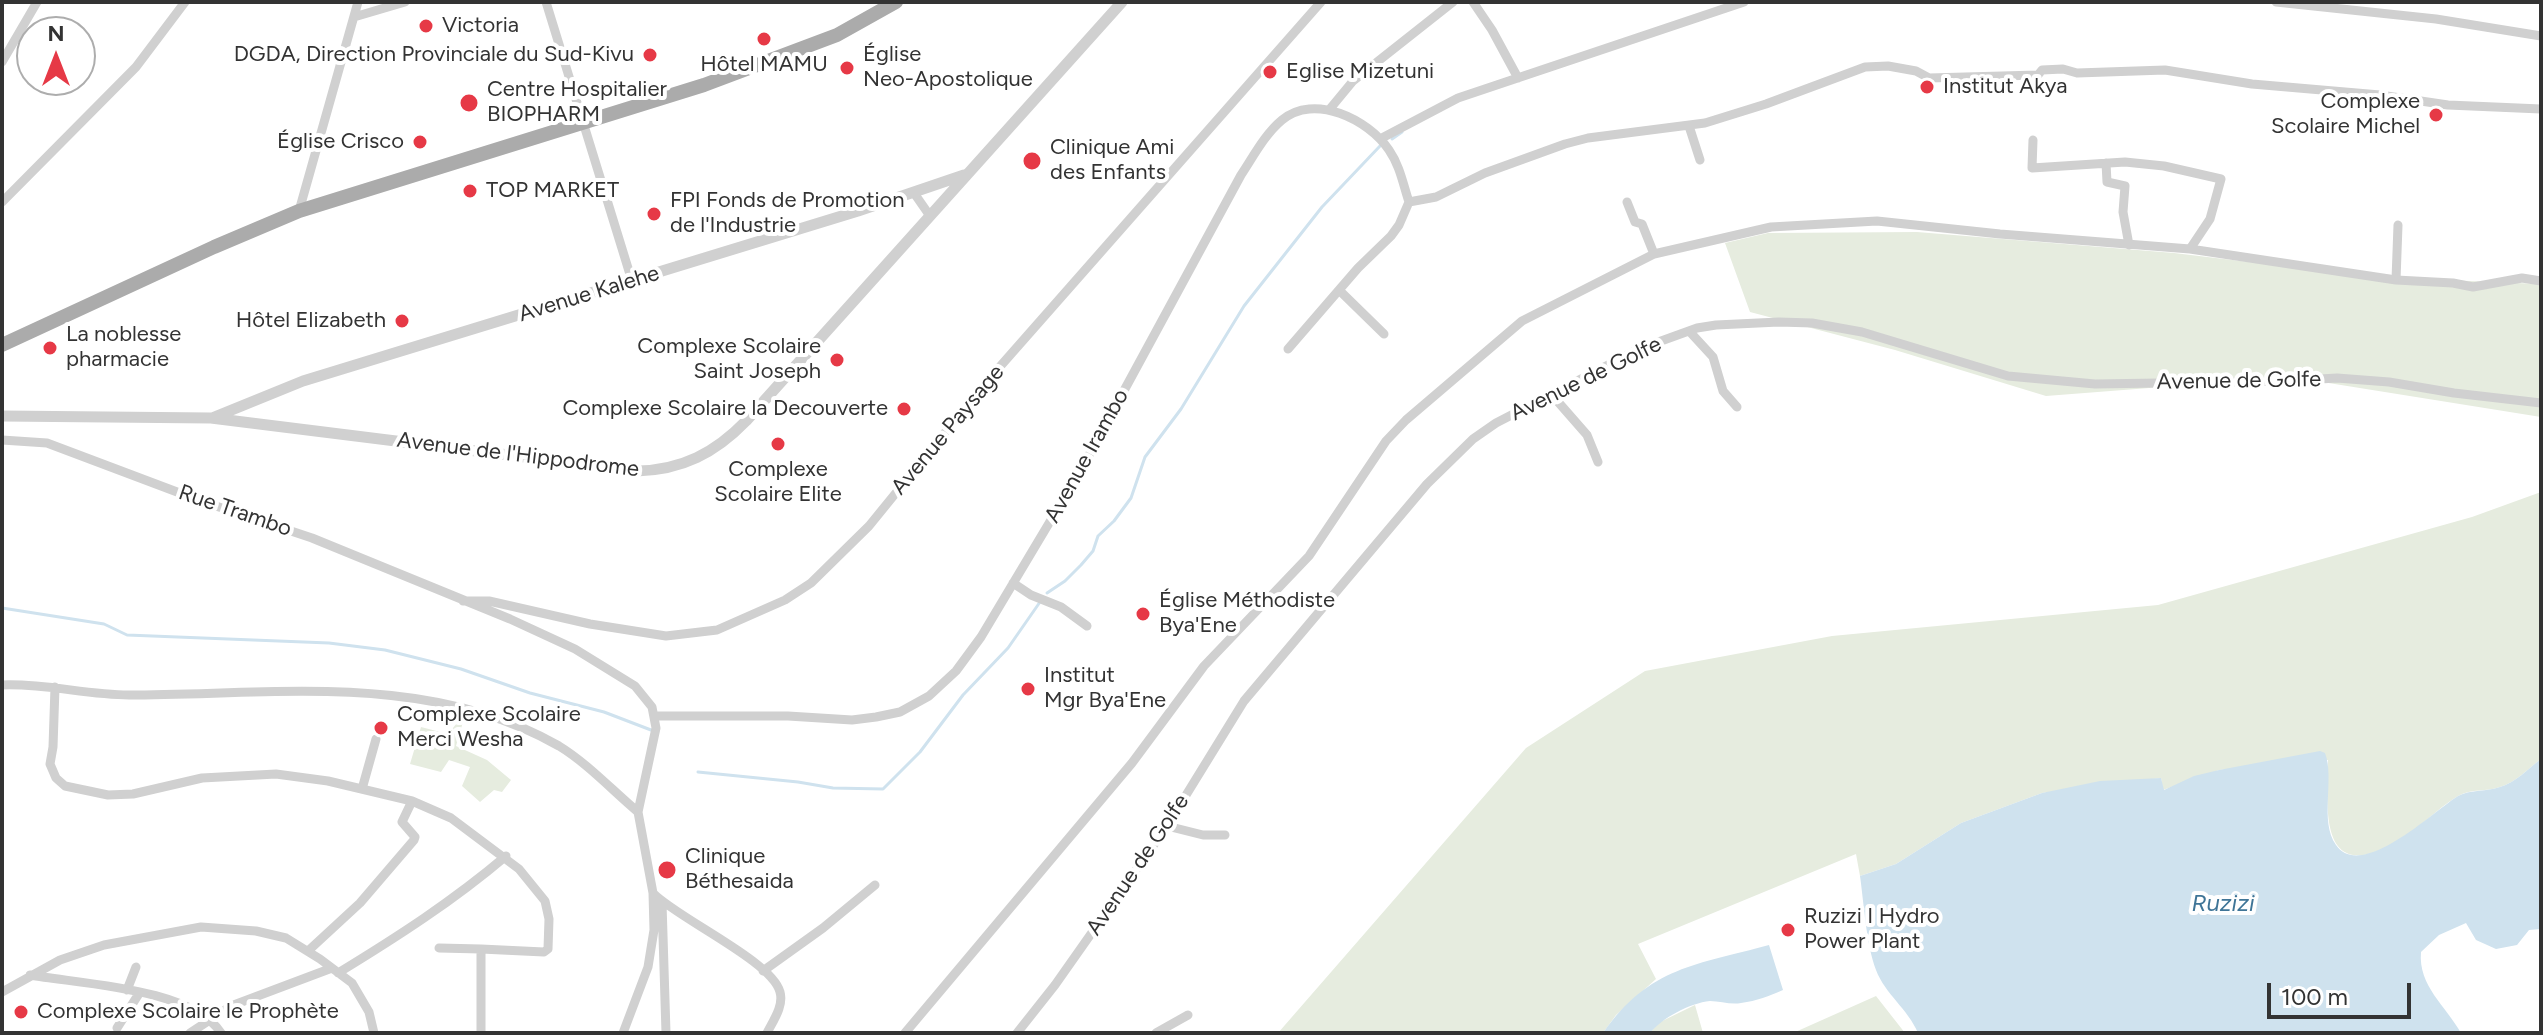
<!DOCTYPE html>
<meta charset="utf-8">
<style>
body{margin:0}
#map{position:relative;width:2543px;height:1035px;overflow:hidden;background:#fff;font-family:Figtree,sans-serif}
canvas{display:block}
.frame{position:absolute;inset:0;border:4px solid #333;pointer-events:none}
.north{position:absolute;left:16px;top:16px;width:80px;height:80px;box-sizing:border-box;background:#fff;border:2px solid #adadad;border-radius:50%;rotate:0deg;font-size:22px;font-weight:700;line-height:32px;text-align:center;color:#333}
.north::after{content:'';display:block;margin:auto;width:28px;height:36px;background:#e63946;clip-path:polygon(50% 0,100% 100%,50% 72%,0 100%)}
.scale{position:absolute;left:2267px;top:983px;width:144px;height:36px;box-sizing:border-box;border:4px solid #333;border-top:0;padding-left:10px;font-size:24px;line-height:28px;white-space:nowrap;color:#333;-webkit-text-stroke:6px #fff;paint-order:stroke}
</style>
<div id="map">
<canvas width="2543" height="1035"></canvas>
<div class="frame"></div>
<div class="north">N</div>
<div class="scale">100 m</div>
</div>
<script>
const g = document.querySelector('canvas').getContext('2d');
g.lineJoin = 'round';
function fillPath(path, color) {
  g.fillStyle = color;
  g.fill(path, 'evenodd');
}
function trace(path, color, width, dash) {
  g.strokeStyle = color;
  g.lineWidth = width;
  g.lineCap = dash ? 'butt' : 'round';
  g.setLineDash(dash || []);
  g.stroke(path);
}
function write(font, color, halo, rows, align = 'center') {
  g.font = font + ' Figtree,sans-serif';
  g.lineWidth = 8;
  g.setLineDash([]);
  g.textBaseline = 'middle';
  g.strokeStyle = halo;
  g.fillStyle = color;
  for (const [text, x, y, turn = 0] of rows) {
    g.save();
    g.translate(x, y);
    g.rotate((+turn || 0) * Math.PI / 180);
    g.textAlign = isNaN(turn) ? turn : align;
    if (halo) g.strokeText(text, 0, 0);
    g.fillText(text, 0, 0);
    g.restore();
  }
}
fillPath(new Path2D(`
 M1917,232L2174,253L2374,277L2541,284V417L2291,377L2046,396L1895,350L1750,312L1725,243L1768,233Z
 M2541,492V759C2529,768 2515,783 2500,787C2486,792 2472,788 2458,796C2435,810 2417,831 2393,844C2319,884 2327,809 2328,760L2219,770L2163,790L2161,778L2042,793L1961,823L1896,864L1860,876L1856,854L1638,944L1656,979L1616,1015L1603,1033H1278L1526,748L1645,671L1832,636L2158,605L2472,517Z
 M463,722L456,746L487,760L511,780L502,792L494,790L480,802L462,786L470,767L449,760L441,772L410,764L421,727L448,734L457,723Z
 M1876,996L1905,1033H1793Z
 M1695,1005L1703,1033H1650L1658,1023Z`), '#e6ecdf');
fillPath(new Path2D(`
 M2320,751L2325,753C2335,779 2319,821 2336,845C2361,882 2435,810 2458,796C2472,789 2486,792 2500,787C2515,783 2529,768 2541,759V929L2529,930L2517,945L2496,949L2476,940L2466,923L2439,935L2421,952C2418,986 2446,1006 2461,1033H1918C1908,1009 1885,994 1876,970C1866,943 1864,904 1860,876L1896,864L1961,823L2042,793L2100,781L2161,778L2164,790L2194,776L2219,770Z
 M1769,945L1783,990C1769,996 1757,1001 1741,1003C1731,1005 1720,1001 1710,1001C1690,1003 1662,1018 1650,1033H1603C1650,966 1697,965 1769,945Z`), '#cfe2ee');
trace(new Path2D(`
 M1392,139L1402,132
 M1047,593L1065,581L1081,565L1093,551L1098,536L1114,521L1131,498L1145,457L1181,409L1244,306L1322,207L1380,146
 M2,608L104,624L127,635L329,643L385,650L461,669L530,693L604,712L651,730
 M698,772L798,782L833,788L883,789L920,752L963,695L1008,648L1040,602`), '#cfe2ee', 3);
trace(new Path2D(`
 M546,2L632,281
 M1473,2L1492,30L1518,78
 M2276,2L2436,19L2541,36
 M354,17L405,2
 M2,62L37,2
 M1329,110L1353,81L1453,2
 M1689,126L1700,160
 M1380,139L1458,98L1744,2
 M2033,140L2032,168L2125,162L2164,166L2221,179L2210,219L2190,249
 M2106,163L2107,182L2125,186L2123,212L2129,245
 M914,193L930,216
 M2,202L136,67L185,2
 M1409,202L1436,197L1485,173L1565,144L1588,138L1705,123L1766,104L1865,67L1888,66L1916,71L1929,78L2038,75L2042,70L2063,69L2077,73L2165,70L2252,84L2380,95L2448,105L2541,109
 M1627,202L1635,222L1642,224L1654,254
 M299,211L358,2
 M2396,280L2398,225
 M1340,291L1384,334
 M1690,332L1713,357L1723,391L1737,407
 M1288,349L1358,268L1391,236L1399,225L1409,202
 M1552,395L1587,435L1598,462
 M2,440L47,443L201,501L312,538L510,619L575,649L635,686L652,707L656,728L638,812L653,893L654,930L648,967L623,1033
 M1013,583L1031,595L1061,607L1087,626
 M463,601H489L590,624L666,636L717,630L785,600L811,583L869,526L982,387L1321,2
 M2,685C45,683 86,695 129,695C273,695 428,671 559,746C587,763 613,791 638,812
 M55,687L53,747L50,764L56,778L65,786L108,795L133,794L202,778L276,774L328,781L412,801L451,818L519,869L545,901L549,919L548,949L544,952L481,949V1033
 M655,716H788L852,720L876,717L900,712L929,696L956,671L981,637L1082,468L1241,175C1253,157 1265,134 1282,120C1314,93 1368,119 1389,150C1400,166 1403,184 1409,202
 M362,789L376,739
 M1167,826L1203,835H1225
 M653,893C677,918 772,961 780,992C784,1006 773,1021 767,1033
 M662,903L666,1033
 M439,948L481,949
 M308,951L360,903L414,840L415,837L402,822L412,801
 M763,971L823,928L875,885
 M338,973C397,937 453,901 506,856
 M30,975C81,984 192,988 221,1033
 M127,990L136,967
 M2,992L60,960L104,945L201,927L256,931L286,938L320,959L352,983L369,1012L374,1033
 M117,1028L140,992
 M190,1033L231,1006L332,968
 M905,1033L1132,763L1204,666L1309,556L1386,441L1406,420L1522,321L1654,254L1771,227L1877,221L2000,234L2190,249L2396,280L2453,283L2473,287L2522,278L2541,281
 M1017,1033L1055,985L1167,826L1244,701L1427,484L1473,439L1496,423L1639,349L1697,328L1716,325L1779,322L1812,323L1862,332L2008,376L2095,384L2286,381L2337,378L2389,382L2454,393L2541,403
 M1156,1033L1188,1015`), '#d0d0d0', 9);
trace(new Path2D(`
 M2,416L211,418L637,471C682,470 715,453 746,421L1122,2
 M212,418L303,381L858,211L964,175`), '#d0d0d0', 11);
trace(new Path2D(`
 M2,345L214,247L299,211L704,85L837,35L896,2`), '#ababab', 14);
for (const [x, y, r, color] of [
 [426,26,8,"#e63946"],
 [764,39,8,"#e63946"],
 [650,55,8,"#e63946"],
 [847,68,8,"#e63946"],
 [1270,72,8,"#e63946"],
 [1927,87,8,"#e63946"],
 [469,103,10,"#e63946"],
 [2436,115,8,"#e63946"],
 [420,142,8,"#e63946"],
 [1032,161,10,"#e63946"],
 [470,191,8,"#e63946"],
 [654,214,8,"#e63946"],
 [402,321,8,"#e63946"],
 [50,348,8,"#e63946"],
 [837,360,8,"#e63946"],
 [904,409,8,"#e63946"],
 [778,444,8,"#e63946"],
 [1143,614,8,"#e63946"],
 [1028,689,8,"#e63946"],
 [381,728,8,"#e63946"],
 [667,870,10,"#e63946"],
 [1788,930,8,"#e63946"],
 [21,1012,8,"#e63946"]
]) {
  const dot = new Path2D();
  dot.arc(x, y, r, 0, 2 * Math.PI);
  g.fillStyle = color;
  g.fill(dot);
  trace(dot, '#fff', 3);
}
write('22px', '#333', '#fff', [
 ["Victoria",442,26],
 ["DGDA, Direction Provinciale du Sud-Kivu",634,55,"right"],
 ["Église",863,55],
 ["Neo-Apostolique",863,80],
 ["Hôtel MAMU",764,65,"center"],
 ["Eglise Mizetuni",1286,72],
 ["Institut Akya",1943,87],
 ["Centre Hospitalier",487,90],
 ["BIOPHARM",487,115],
 ["Complexe",2420,102,"right"],
 ["Scolaire Michel",2420,127,"right"],
 ["Église Crisco",404,142,"right"],
 ["Clinique Ami",1050,148],
 ["des Enfants",1050,173],
 ["TOP MARKET",486,191],
 ["FPI Fonds de Promotion",670,201],
 ["de l'Industrie",670,226],
 ["Hôtel Elizabeth",386,321,"right"],
 ["La noblesse",66,335],
 ["pharmacie",66,360],
 ["Complexe Scolaire",821,347,"right"],
 ["Saint Joseph",821,372,"right"],
 ["Complexe Scolaire la Decouverte",888,409,"right"],
 ["Complexe",778,470,"center"],
 ["Scolaire Elite",778,495,"center"],
 ["Église Méthodiste",1159,601],
 ["Bya'Ene",1159,626],
 ["Institut",1044,676],
 ["Mgr Bya'Ene",1044,701],
 ["Complexe Scolaire",397,715],
 ["Merci Wesha",397,740],
 ["Clinique",685,857],
 ["Béthesaida",685,882],
 ["Ruzizi I Hydro",1804,917],
 ["Power Plant",1804,942],
 ["Complexe Scolaire le Prophète",37,1012]
], 'left');
write('22px', '#333', '#fff', [
 ["Avenue Kalehe",589,294,-17],
 ["Avenue de Golfe",1586,379,-26],
 ["Avenue de Golfe",2239,381,-1],
 ["Avenue Paysage",948,430,-50],
 ["Avenue de l'Hippodrome",518,455,7],
 ["Avenue Irambo",1087,456,-61],
 ["Rue Trambo",235,511,19],
 ["Avenue de Golfe",1138,865,-56]
]);
write('italic 24px', '#3f7597', '#fff', [
 ["Ruzizi",2223,904]
]);
</script>
